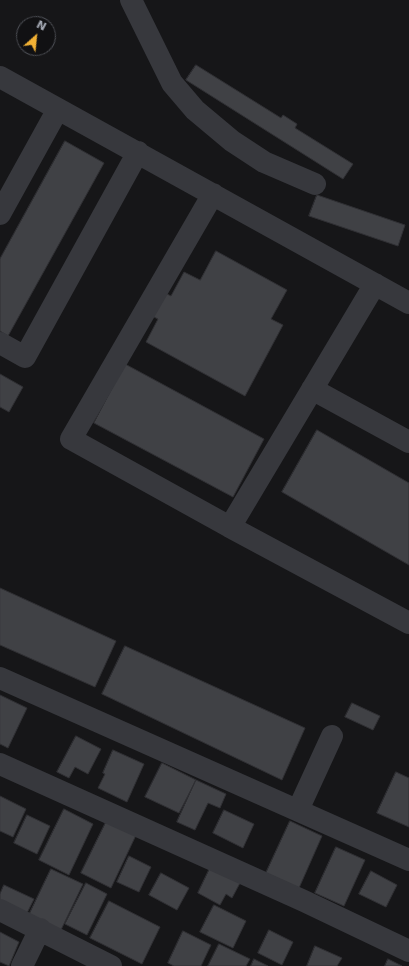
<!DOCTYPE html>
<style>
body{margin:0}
#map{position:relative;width:409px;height:966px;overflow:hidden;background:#161618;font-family:"DejaVu Sans",sans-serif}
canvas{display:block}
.north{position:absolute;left:16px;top:16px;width:40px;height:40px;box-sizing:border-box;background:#111113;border:1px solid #4d4f55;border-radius:50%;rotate:27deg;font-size:11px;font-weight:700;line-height:16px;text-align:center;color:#a8adb8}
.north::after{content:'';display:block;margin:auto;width:14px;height:18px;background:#f2b134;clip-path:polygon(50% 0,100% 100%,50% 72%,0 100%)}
</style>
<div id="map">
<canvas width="409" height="966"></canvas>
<div class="north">N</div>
</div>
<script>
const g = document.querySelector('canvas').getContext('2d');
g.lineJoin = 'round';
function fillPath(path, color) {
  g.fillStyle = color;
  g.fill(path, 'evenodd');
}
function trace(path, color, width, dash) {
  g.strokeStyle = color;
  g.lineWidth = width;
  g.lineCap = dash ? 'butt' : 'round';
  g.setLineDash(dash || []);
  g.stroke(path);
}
const building = new Path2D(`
 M196,65L281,118L283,115L297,124L295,128L353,164L343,179L186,80Z
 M65,141L104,163L8,336L0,331V259Z
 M317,195L405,225L398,246L309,216Z
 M216,251L287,290L271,319L283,325L245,396L146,342L158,319L152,316L165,293L171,296L184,272L200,280Z
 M125,364L264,439L233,497L94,423Z
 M0,374L23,387L9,412L0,407Z
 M317,430L409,483V565L282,492Z
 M0,588L116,641L95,687L0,645Z
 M125,646L305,728L282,780L102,694Z
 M0,695L27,708L8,748L0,744Z
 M352,703L380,716L373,730L345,717Z
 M76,736L101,749L88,774L75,767L69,778L57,772Z
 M113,750L144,764L127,802L98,788L105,774L103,773Z
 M162,763L196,780L179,813L145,797Z
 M396,772L409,778V827L377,813Z
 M196,780L226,794L220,808L208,803L195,830L177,822Z
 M0,796L26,809L13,837L0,831Z
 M64,809L93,824L69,875L39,860Z
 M224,810L254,824L243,848L213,833Z
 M27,815L50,826L37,854L14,843Z
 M108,818L137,833L111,888L81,873Z
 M290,821L322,836L299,888L266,873Z
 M336,847L365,860L344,906L315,893Z
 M129,856L151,867L139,892L117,882Z
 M210,868L240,883L232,898L226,894L220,905L198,893Z
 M51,869L83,884L59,934L27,919Z
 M371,871L397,885L386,907L359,894Z
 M161,873L189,888L177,910L149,895Z
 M86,883L107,894L87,935L65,924Z
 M4,885L34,899L23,921L0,909V894Z
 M109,901L160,927L142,964L90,938Z
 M214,905L246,921L233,948L200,932Z
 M269,930L293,942L282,965L258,953Z
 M183,931L211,945L201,966H174L168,963Z
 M0,932L19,942L9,966L0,962Z
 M219,944L250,959L246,966H208Z
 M315,946L342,958L337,966H307Z
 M254,959L268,966H251Z
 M388,959L402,966H385Z`);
fillPath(building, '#404145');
trace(building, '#303034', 1);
trace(new Path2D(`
 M131,0L172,83L195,110L232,141L264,162L315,184
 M0,77L409,303
 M213,194L71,439L230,527
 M0,214L58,109
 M375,284L230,527L409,623
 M0,343L25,357L138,152
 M312,389L409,442
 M0,678L409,860
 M0,764L304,901L409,951
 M298,810L332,736
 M0,910L111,966
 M22,966L40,929`), '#37383d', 22);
</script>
